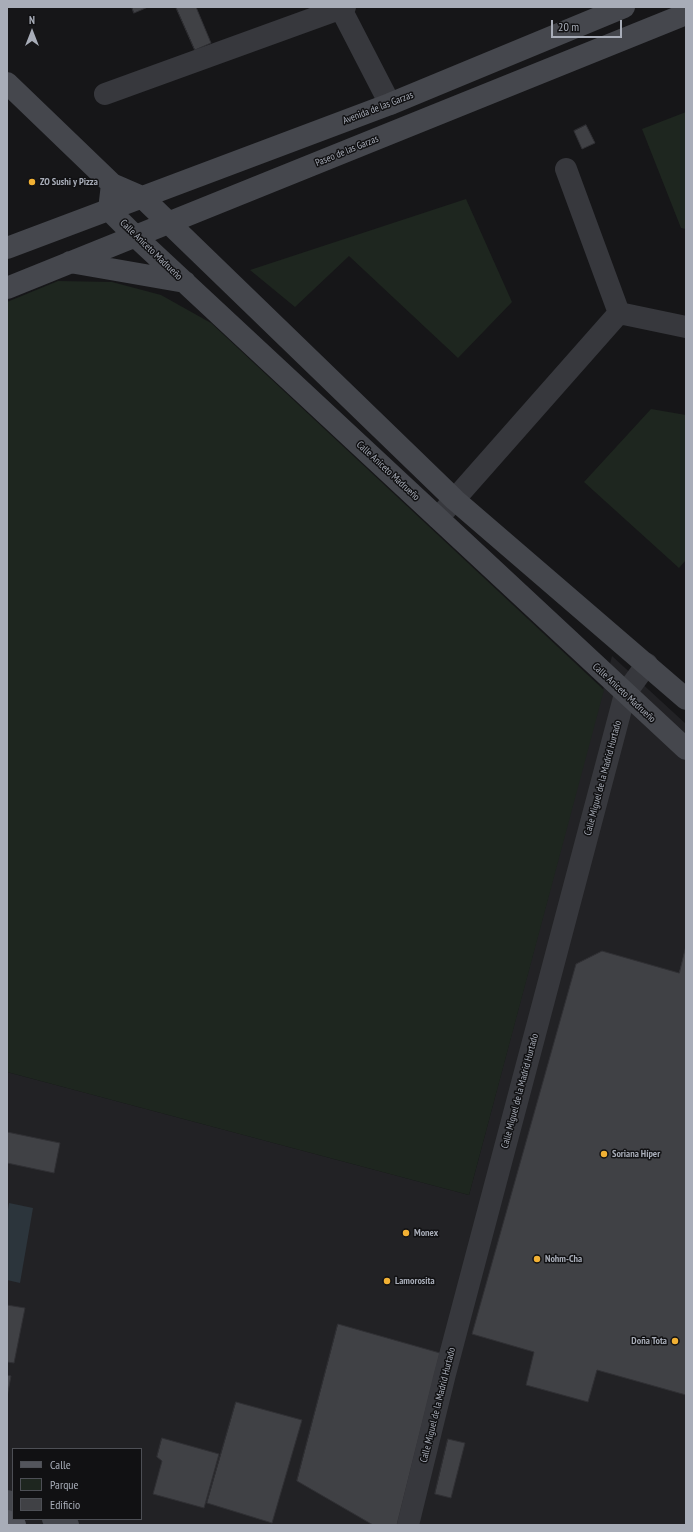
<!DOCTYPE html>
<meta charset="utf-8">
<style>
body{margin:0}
#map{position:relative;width:693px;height:1532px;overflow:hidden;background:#161618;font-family:"PT Sans Narrow",sans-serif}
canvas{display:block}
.frame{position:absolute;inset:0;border:8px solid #a8adb8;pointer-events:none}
.legend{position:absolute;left:12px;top:1448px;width:130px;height:72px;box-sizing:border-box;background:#111113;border:1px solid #4d4f55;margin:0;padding:5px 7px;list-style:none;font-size:12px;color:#a8adb8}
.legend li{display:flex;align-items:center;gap:8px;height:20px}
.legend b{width:20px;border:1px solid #4d4f55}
.north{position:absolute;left:12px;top:12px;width:40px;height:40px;-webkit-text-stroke:3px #111113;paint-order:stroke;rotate:0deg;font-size:11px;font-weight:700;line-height:16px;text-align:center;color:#a8adb8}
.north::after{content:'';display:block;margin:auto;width:14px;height:18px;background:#a8adb8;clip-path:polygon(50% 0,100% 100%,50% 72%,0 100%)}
.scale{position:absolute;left:551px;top:20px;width:71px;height:18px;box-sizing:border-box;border:2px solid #a8adb8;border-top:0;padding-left:5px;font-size:12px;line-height:14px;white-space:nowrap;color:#a8adb8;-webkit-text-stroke:3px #111113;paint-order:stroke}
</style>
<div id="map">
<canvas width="693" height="1532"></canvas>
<div class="frame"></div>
<ul class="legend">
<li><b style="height:5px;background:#53555c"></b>Calle</li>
<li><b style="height:11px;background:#1e261f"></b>Parque</li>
<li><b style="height:11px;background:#404145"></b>Edificio</li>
</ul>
<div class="north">N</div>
<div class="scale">20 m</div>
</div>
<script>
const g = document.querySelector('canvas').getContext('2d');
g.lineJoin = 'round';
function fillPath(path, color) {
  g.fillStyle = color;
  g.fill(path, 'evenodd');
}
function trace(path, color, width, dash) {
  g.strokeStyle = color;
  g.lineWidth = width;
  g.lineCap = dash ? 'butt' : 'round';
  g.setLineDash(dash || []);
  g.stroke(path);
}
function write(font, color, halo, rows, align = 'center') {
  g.font = font + ' "PT Sans Narrow",sans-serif';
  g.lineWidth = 3;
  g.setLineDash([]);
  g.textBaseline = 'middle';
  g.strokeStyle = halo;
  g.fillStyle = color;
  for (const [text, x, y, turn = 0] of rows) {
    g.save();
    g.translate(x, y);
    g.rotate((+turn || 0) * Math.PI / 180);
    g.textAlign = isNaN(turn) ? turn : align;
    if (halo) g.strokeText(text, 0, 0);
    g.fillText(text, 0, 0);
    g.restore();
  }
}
fillPath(new Path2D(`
 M612,656L686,724V1525H7V1072L469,1195ZM13,1449H141V1519H13Z`), '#222225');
fillPath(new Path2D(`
 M686,112V229L681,228L642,129Z
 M466,199L512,302L458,358L349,256L295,307L250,270Z
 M58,281L112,282L161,295L211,323L604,690L469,1195L7,1072V302Z
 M651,409L686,415V560L679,568L584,482Z`), '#1e261f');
fillPath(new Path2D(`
 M9,1203L33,1208L20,1283L7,1280V1216Z`), '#2c353c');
const building = new Path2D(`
 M132,7H148L134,13Z
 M176,7H196L211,43L195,50Z
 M586,125L595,143L582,149L574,131Z
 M686,946V1395L597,1370L588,1402L526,1385L534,1352L472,1334L576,964L602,951L679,973Z
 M7,1132L60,1143L54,1173L7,1163Z
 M7,1305L25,1308L14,1363L7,1362Z
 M338,1324L440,1353L397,1525H373L297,1481Z
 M7,1375L11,1376L7,1397Z
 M236,1402L302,1420L272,1523L207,1503Z
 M162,1438L219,1454L204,1508L153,1494L162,1461L157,1457Z
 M448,1439L465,1443L451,1498L435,1494Z`);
fillPath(building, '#404145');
trace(building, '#303034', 1);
trace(new Path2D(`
 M341,9L390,104
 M105,94L345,7
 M566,169L619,313
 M619,313L686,327
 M438,518L619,313
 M408,1525L445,1374L625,694L647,664`), '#37383d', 22);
trace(new Path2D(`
 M7,83L112,184L142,197L455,500L686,699
 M112,184L109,210L136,237L686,749
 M7,248L390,104L624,7
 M70,262L185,282
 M7,288L686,14
 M7,1501L13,1503
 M53,1519L68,1525`), '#45474d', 22);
trace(new Path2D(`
 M7,1521L15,1525`), '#53555c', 22);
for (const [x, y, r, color] of [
 [32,182,4,"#f2b134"],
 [604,1154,4,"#f2b134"],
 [406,1233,4,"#f2b134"],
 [537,1259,4,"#f2b134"],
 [387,1281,4,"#f2b134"],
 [675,1341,4,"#f2b134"]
]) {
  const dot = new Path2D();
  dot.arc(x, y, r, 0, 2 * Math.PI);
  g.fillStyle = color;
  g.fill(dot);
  trace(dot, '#111113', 1.5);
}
write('10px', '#a8adb8', '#111113', [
 ["Avenida de las Garzas",378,108,-21],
 ["Paseo de las Garzas",347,151,-22],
 ["Calle Aniceto Madrueño",151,250,44],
 ["Calle Aniceto Madrueño",388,471,43],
 ["Calle Aniceto Madrueño",624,693,43],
 ["Calle Miguel de la Madrid Hurtado",603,778,-75],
 ["Calle Miguel de la Madrid Hurtado",520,1091,-75],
 ["Calle Miguel de la Madrid Hurtado",438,1405,-76]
]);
write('bold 10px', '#a8adb8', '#111113', [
 ["ZO Sushi y Pizza",40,182],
 ["Soriana Híper",612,1154],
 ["Monex",414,1233],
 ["Nohm-Cha",545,1259],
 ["Lamorosita",395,1281],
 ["Doña Tota",667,1341,"right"]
], 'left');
</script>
